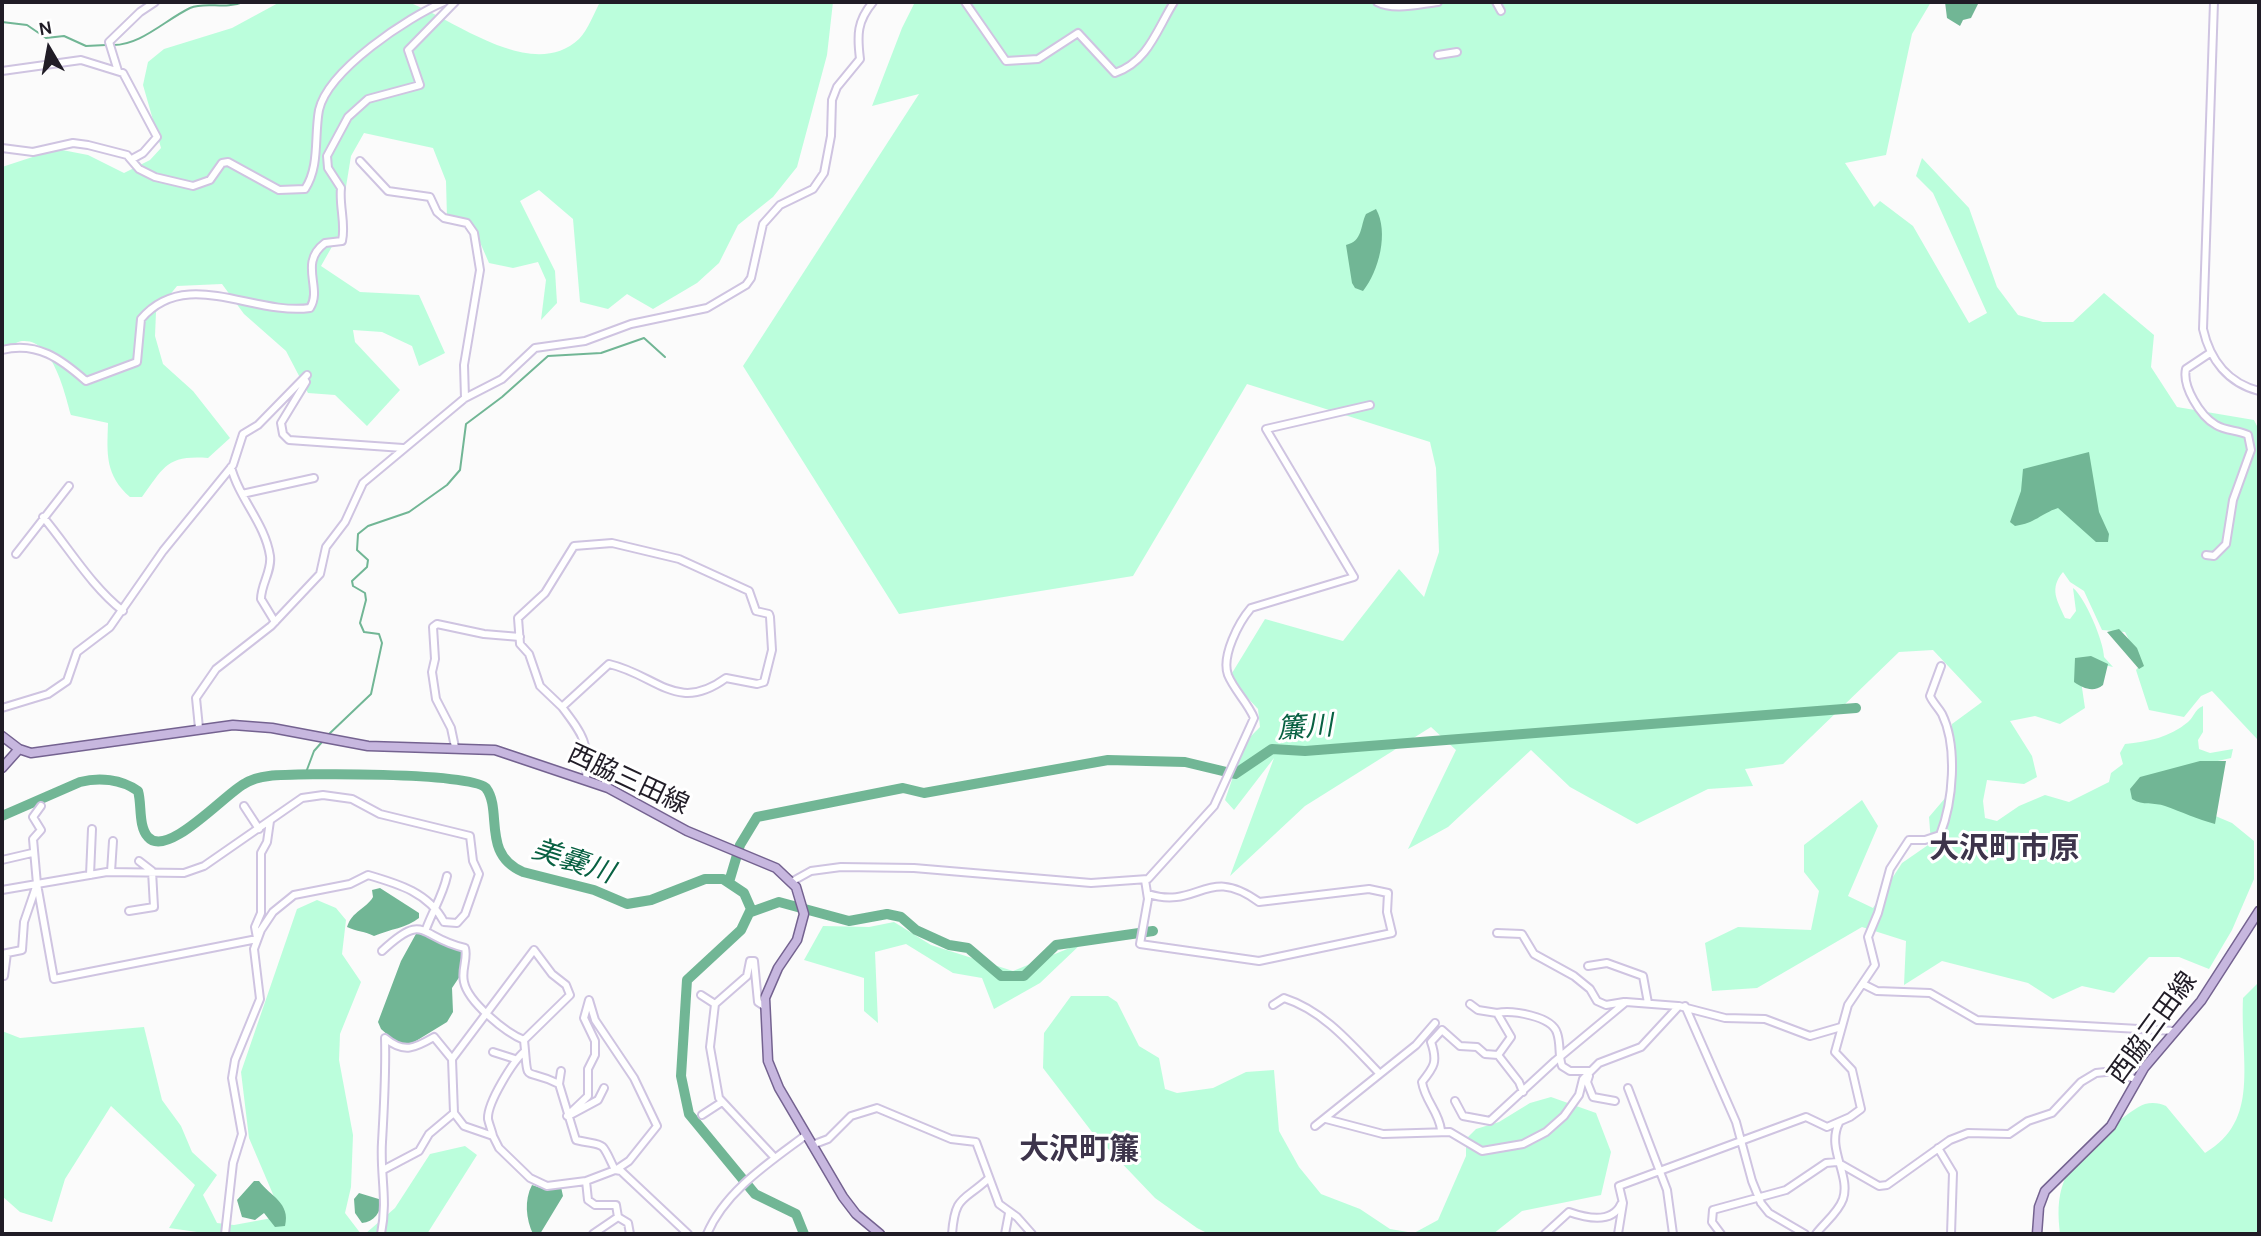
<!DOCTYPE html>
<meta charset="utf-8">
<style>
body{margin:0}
#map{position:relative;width:2261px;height:1236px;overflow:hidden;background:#fbfbfb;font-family:Karla,sans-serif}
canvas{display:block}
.frame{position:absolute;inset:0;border:4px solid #201c26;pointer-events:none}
.north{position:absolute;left:14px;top:14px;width:70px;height:70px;-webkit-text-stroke:5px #fff;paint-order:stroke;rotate:350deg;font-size:19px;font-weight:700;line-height:28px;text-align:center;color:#201c26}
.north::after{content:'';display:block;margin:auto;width:24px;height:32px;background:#201c26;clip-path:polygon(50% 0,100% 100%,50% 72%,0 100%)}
</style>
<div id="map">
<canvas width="2261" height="1236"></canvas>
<div class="frame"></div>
<div class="north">N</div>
</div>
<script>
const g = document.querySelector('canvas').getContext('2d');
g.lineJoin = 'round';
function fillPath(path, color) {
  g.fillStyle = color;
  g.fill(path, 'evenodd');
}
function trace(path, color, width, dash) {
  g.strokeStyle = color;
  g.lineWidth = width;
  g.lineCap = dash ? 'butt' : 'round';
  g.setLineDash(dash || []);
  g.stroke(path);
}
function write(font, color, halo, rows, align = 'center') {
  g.font = font + ' Karla,"Noto Sans JP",sans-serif';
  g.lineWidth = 6;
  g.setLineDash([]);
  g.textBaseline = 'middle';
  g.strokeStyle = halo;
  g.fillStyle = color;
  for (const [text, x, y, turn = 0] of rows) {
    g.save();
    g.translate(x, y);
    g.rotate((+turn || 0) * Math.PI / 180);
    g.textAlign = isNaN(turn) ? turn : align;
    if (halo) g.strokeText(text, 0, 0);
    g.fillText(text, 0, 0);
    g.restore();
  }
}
fillPath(new Path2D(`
 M280,2C314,2 348,2 381,2C389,2 402,0 408,2C454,19 532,83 579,39C588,30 594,13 600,2H833L827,55L797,167L773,197L738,225L719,263L697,283L653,309L627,294L608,309L580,302L573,219L539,190L520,201L555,271L557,303L541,320L546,280L538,262L513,268L489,263L472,224L447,218L446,181L433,148L364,133L351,156L338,236L321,266L360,292L419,295L445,353L419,366L412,346L382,332L353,330L355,342L400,390L367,426L335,395L308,393L286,351L244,314L222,284L177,286L156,312L155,336L163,364L193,391L230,438L208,458C167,455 164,467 142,497H130C105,475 107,454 108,423L71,415C65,394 53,338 22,341C16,342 7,348 2,351V167L57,149L88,155L124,173L150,160L161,148L143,85L148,62L164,49L232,28Z
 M915,2H1931L1912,34L1886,155L1845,163L1874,207L1880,201L1913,226L1969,323L1987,313L1933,193L1916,176L1922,158L1969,208L1997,287L2018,315L2043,322H2073L2104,293L2154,335L2151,367L2177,407L2254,420L2259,430V738L2257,739L2212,691L2201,696L2184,717L2149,710L2136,670L2141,664L2125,632L2102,630L2084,591L2070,582L2063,572C2049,589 2057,600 2065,618L2070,619L2076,611L2073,588C2085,597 2104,642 2104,657L2113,667L2082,660L2081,681L2085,708L2060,724L2035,716L2010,721L2032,756L2037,777L2024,784L1987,780L1983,801L1985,818L1997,821L2019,806L2045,795L2069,802L2109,782L2111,773L2123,764L2120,753L2125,744C2148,742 2170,737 2188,722C2195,716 2194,710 2203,706V732L2198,740L2199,749L2210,753L2233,749L2231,758L2152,776L2187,804L2232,823L2254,841V879L2232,930L2209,969L2179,957H2149L2114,993L2082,986L2053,999L2028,983L1942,961L1904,985L1906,941L1862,927L1757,988L1712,991L1705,943L1738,927L1811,930L1819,891L1804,872V845L1862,800L1878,826L1848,896L1873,908L1902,863L1931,843L1929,817L1952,790V724L1982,702L1933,650L1899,652L1783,764L1745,769L1753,786L1708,789L1637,824L1570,787L1531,750L1448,827L1408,849L1456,750L1431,727L1305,806L1230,876L1274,758L1234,810L1225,800L1245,742L1260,727L1258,709L1229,678L1265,619L1343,641L1399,569L1424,597L1439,552L1436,468L1430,442L1247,384L1133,576L899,614L743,366L919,94L872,106L902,28Z
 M317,900L336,908L346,920L342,954L361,982L340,1034L339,1060L353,1135L351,1187L345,1213L361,1234H211L169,1228L195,1185L111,1106L65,1179L52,1222L20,1212L2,1196V1031L20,1038L144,1027L162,1100L181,1126L192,1152L217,1175L203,1195L217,1223L234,1225L272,1218L275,1199L249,1138L241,1072L297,909Z
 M894,922L931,945L1013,971L1082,943L1040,983L994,1009L982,978L953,973L906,944L875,952L878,1023L864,1011V978L804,960L823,926L869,927Z
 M2259,982V1234H2060C2058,1216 2057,1199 2064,1181C2072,1161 2125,1111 2145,1104C2152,1102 2160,1103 2166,1106L2205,1153C2261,1120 2240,1062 2243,998Z
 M1071,996H1108L1117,1002L1139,1046L1159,1058L1165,1089L1177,1093L1213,1088L1246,1072L1274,1070L1279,1131L1299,1167L1321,1194L1360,1209L1390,1229L1414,1233L1438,1220L1466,1156V1139L1476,1129L1499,1122L1530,1103L1551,1097L1596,1113L1611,1152L1601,1195L1522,1211L1493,1234H1209L1197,1228L1155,1198L1092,1132L1043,1068L1044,1033Z
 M465,1146L477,1155L427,1234H365L395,1208L430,1154Z`), '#bbfedc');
fillPath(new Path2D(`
 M1945,2H1979L1971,18L1963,20L1960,26L1947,18Z
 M1376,209C1389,232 1379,271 1363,291L1355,288L1352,283L1346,245C1363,241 1360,226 1366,214Z
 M2089,452L2099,512L2109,534L2108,542H2096L2058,508C2040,514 2036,523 2015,526L2010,522L2021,491L2023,469Z
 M2119,629L2137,648L2144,666L2139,669L2107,632Z
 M2091,656L2108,664L2103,685C2093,693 2083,688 2074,682L2075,658Z
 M2200,761H2226L2215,824C2197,819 2182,812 2165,806C2154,802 2143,806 2132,799L2130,789L2140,777Z
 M380,888L419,913V918C407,928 390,929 374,936C365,931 357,932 347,927C352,911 366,909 373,897L372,890Z
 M417,932L464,951L460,976L452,988L453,1012L447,1022L411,1044H398L381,1029L378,1022L401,961Z
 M254,1181H259C270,1196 291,1203 285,1226L275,1227L264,1213L255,1220L242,1217L237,1200Z
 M532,1185L544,1189L561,1187L563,1196L540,1234H533C526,1219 524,1200 532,1185Z
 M359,1193L382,1200C381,1212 374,1222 362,1223L355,1213L354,1199Z`), '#71b695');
trace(new Path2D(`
 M2,22L27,25L46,38L64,36L86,46L106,45
 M112,45C140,46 165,20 190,8C206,1 225,10 243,2
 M328,735L371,694L382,643L379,634L364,632L360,623L366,600L365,593L353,586L352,581L367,567L368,560L357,550L358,534L368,526L409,512L447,485L460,470L466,424L502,397L548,356L601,353L644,338L665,357
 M305,775L314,751L322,742`), '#71b695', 2);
trace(new Path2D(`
 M2,816L80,782C99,777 121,779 138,791C142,804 138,826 148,837C167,859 225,794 244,784C252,779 260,777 269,776C297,773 473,772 486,788C503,811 481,854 523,872L594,890L627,904L651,900L705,879H723L744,893L751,909L741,930L687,980L681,1076L689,1114L755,1194L796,1214L804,1234
 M729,882L740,845L757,817L903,788L924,793L1108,760L1185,762L1235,774L1272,749L1305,751L1856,708
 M751,912L779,902L849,921L887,914L901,917L916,930L949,945L968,948L1001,976H1024L1056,945L1153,931`), '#71b695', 10);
const minor = new Path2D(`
 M965,2L1006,61L1038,59L1078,33L1115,73C1148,62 1157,29 1174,2
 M1377,2C1394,11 1419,4 1438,2
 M1496,2L1501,11
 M2214,2L2203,329C2210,360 2228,383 2259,391
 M1438,55L1457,52
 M2,71L81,60L123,73L157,137L143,153L132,159
 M118,71L109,42L140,12L155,2
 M2,148L33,152L73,143L88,145L127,155L139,169L155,177L193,186L210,180L222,163L228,162L279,190L305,189C320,166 314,137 319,110C328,70 408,17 444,2
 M360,161L388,191L430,197L437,212L444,218L467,223L474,233L480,270L464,365L465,398
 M2,350C37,341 61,359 86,381L137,362L141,319C186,266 253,316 310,308C323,288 298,263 325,243L342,241C346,224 339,206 341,188L328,168L327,156L348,117L368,99L420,85L408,50L455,2
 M304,379L306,382L281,423L283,434L289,440L403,448
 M231,467C239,499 265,523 270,556C272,571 261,584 261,599L275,622
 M242,494L314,478
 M43,517C69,548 91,586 123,611
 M612,543L679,559L749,591L756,611L769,614L770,617L772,650L764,682L757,684L726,678C677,714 657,675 609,664L562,707L540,686L529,654L520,644L518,618L545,593L574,546Z
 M16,554L69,486
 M2206,555L2214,556L2226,544L2233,500L2251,450L2248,435C2238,430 2226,431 2216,425C2200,416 2182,386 2186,369L2210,353
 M562,707C584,736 589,743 586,779
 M2,708L48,694L67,681L77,652L110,627L163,551L233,465L243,434L258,425L307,375
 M199,728L196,698L216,669L271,626L320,574L326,547L345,522L363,483L465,398L502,379L535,348L585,341L631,324L707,308L746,285L751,278L763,224L780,205L813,189L824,173L831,136L832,100L837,87L860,59C857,35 857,21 873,2
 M455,747L451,728L436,699L432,672L435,659L433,627L437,624L484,634L520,637
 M244,806L259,829
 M2,860L32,853
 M111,872L113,841
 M90,875L92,829
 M1145,880L1148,899L1140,944L1259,961L1392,933L1387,912L1388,893L1369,889L1259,902C1207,864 1199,910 1148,894
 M793,881L811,871L841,867L914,868L1091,883L1148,879L1214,806L1254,718C1248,703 1234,690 1228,675C1221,656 1239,622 1251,608L1354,577L1266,429L1370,405
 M37,884L54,979L257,939
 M2,890L107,872L184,873L204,866L302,798L323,795L352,799L380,814L470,836L473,861L479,874L465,914L457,923L444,922C429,893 399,884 368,875L350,884L294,895L273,912L261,930L254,949L260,999L235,1060L232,1078L242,1134L233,1163L225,1234
 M129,911L154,907L152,871L139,861
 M426,929C433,910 443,895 447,876
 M1497,933L1522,934L1534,954L1574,976L1590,989L1597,1001L1606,1005L1624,1002
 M257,938L255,927L261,913V853L267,842L270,821
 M382,951C426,910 419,938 465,948C468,959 461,970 464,982C468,1002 506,1033 524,1040
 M2,954L22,950L24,922L37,884L33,839L41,830L33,817L41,806
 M1588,966L1607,963L1643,976L1648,1003
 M4,976L7,953
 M1863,984L1877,991L1930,993L1977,1020L2175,1031
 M701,995L715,1004
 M1470,1004L1478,1010L1497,1013
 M1273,1005L1284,998C1324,1011 1351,1044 1379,1073
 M764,1006L758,1002L754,961H750L747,976L715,1004L710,1047L719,1098L775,1158
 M1685,1006L1736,1122L1752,1181L1761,1203L1769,1213L1805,1234
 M493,1052L515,1059
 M1589,1076L1587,1082L1593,1097L1615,1101
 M559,1084L561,1071
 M1628,1088L1667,1190L1673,1234
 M1523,1092L1519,1082L1498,1055L1511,1037L1497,1013C1512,1010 1552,1016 1557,1033C1561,1044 1558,1055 1562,1066L1570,1071H1589
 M1455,1101L1463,1116L1490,1121L1555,1061L1626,1002L1678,1006
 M572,1114L598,1100L604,1088
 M702,1115L722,1102
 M567,1116L588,1096V1069L595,1055V1041L584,1018L589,1000L595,1020L634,1078L657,1126L629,1161L617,1169
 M1326,1119L1383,1134L1450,1132L1482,1151L1523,1144L1546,1132L1564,1116L1579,1095L1583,1079L1599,1063L1641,1047L1679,1006L1725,1018L1765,1019L1810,1036L1841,1027
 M1315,1126L1416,1045L1435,1023
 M1441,1130C1439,1112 1425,1101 1422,1082C1434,1067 1438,1062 1431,1042L1442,1030L1460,1046L1477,1047L1485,1054L1498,1055
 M493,1136C492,1131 489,1124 488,1119C487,1103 513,1061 525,1051
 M812,1145L828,1139L851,1116L877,1108L951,1139L976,1142L999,1204L1017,1217L1032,1234
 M1938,1148L1953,1173L1951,1234
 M383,1170L419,1151L429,1134L454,1113
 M615,1170L586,1181L547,1186L530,1178L499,1148L493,1136L464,1126L454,1113L452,1059L534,950L552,974L566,985L570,995L524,1040C529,1088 521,1065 559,1084L576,1140C607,1147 600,1139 615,1170L621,1171L688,1234
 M586,1181L588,1200L595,1205H616L618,1217L628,1223L630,1234
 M381,1234C388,1199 380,1176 382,1142C384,1107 386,1074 385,1038C404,1054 415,1048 434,1037L452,1059
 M593,1234L618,1217
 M707,1234C725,1191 770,1162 806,1135
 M952,1234C955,1195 963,1202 988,1179
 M1005,1234L1009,1213
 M1545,1234L1569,1212C1586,1218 1612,1224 1621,1204
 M1618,1234L1623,1203L1619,1186L1806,1117L1827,1127L1850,1117L1861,1109L1852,1070L1835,1052L1848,1005L1875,965L1868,937L1878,913L1890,869L1909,840H1925L1940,835C1953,802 1958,747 1942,714C1938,707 1933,703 1930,696L1941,666
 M1721,1234L1712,1222L1713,1210L1786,1190L1826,1163L1837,1162L1879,1186L1887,1185L1950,1140L1968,1133L2009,1134L2028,1121L2052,1113L2081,1082L2096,1073L2115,1071L2137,1080
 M1816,1234C1824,1223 1838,1213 1843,1199C1851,1175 1826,1149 1839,1123`);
const major = new Path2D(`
 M2,736L19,749L31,753L233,725L272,728L368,746L495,750L608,788L687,831L776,868L796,887L804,914L797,940L778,968L765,998L768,1061L779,1088L843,1197L856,1214L880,1234
 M2,768L19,749
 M2037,1234L2039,1207L2045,1191L2111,1126L2144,1068L2201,1001L2259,911`);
trace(minor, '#cfc4e1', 10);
trace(major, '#746290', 11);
trace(minor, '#fff', 6);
trace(major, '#c7b7df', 8);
write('26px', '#201c26', '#fff', [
 ["西脇三田線",628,780,25],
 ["西脇三田線",2153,1028,-54]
]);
write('italic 28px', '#086142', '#fff', [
 ["簾川",1305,728,-4],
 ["美嚢川",573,862,18]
]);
write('bold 30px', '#3d344b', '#fff', [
 ["大沢町市原",2004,849],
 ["大沢町簾",1079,1150]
]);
</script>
